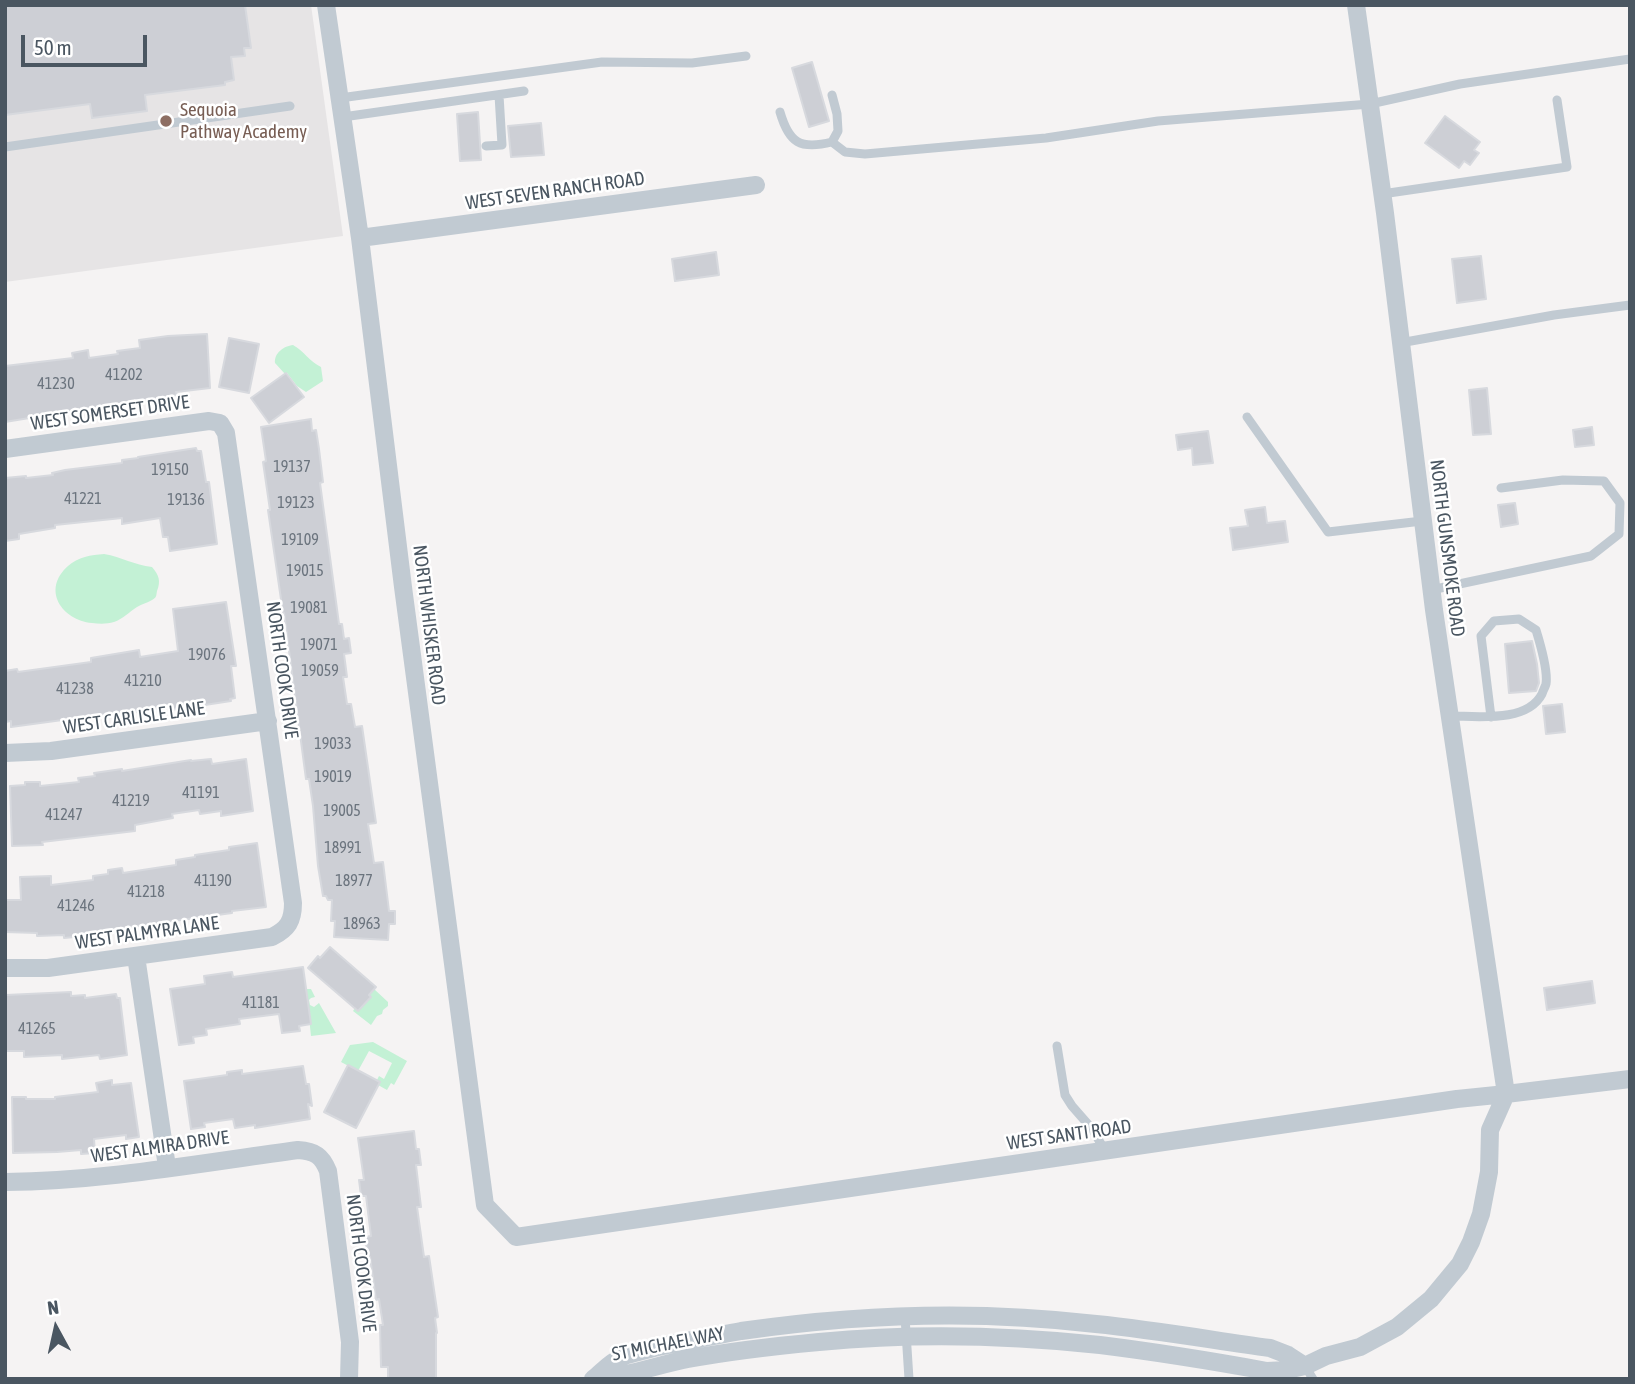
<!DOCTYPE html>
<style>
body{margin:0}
#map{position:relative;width:1635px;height:1384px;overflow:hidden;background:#f5f3f3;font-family:"Asap Condensed",sans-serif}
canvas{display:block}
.frame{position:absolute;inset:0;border:7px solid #4a5661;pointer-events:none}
.north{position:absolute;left:21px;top:1293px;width:70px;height:70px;-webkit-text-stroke:5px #fff;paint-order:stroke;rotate:352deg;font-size:19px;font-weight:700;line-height:28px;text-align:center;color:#4a5661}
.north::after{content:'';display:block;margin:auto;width:24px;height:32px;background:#4a5661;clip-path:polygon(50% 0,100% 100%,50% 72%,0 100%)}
.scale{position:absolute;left:21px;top:35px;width:126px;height:32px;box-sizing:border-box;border:4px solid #4a5661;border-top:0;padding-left:9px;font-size:21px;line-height:24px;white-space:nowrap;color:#4a5661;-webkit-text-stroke:5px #fff;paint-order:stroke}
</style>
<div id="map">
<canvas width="1635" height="1384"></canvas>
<div class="frame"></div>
<div class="north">N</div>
<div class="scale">50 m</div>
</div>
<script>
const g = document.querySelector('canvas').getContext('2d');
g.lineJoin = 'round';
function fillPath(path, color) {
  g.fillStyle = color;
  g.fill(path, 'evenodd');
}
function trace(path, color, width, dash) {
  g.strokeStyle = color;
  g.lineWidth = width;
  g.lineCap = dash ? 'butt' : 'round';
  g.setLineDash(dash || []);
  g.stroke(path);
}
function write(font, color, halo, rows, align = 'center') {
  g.font = font + ' "Asap Condensed",sans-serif';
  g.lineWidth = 5;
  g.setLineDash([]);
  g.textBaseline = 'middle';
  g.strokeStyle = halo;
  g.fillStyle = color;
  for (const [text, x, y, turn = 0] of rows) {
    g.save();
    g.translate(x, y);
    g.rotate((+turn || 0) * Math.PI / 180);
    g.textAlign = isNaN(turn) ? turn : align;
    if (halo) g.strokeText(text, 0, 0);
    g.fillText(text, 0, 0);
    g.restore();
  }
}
fillPath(new Path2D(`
 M5,5H311L343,236L5,282Z`), '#e6e4e5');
fillPath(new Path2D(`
 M293,345C304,351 310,362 321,367L323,381L306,392L297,386L287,373L285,374L275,363C274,353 284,346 293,345Z
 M104,554C122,557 134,565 152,567C159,575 161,581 157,591C156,596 157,597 152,600C147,603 142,604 137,607C129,612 123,619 114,622C107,624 100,624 92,623C62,620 41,590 68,566C78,557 91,555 104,554Z
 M306,989H311L315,997L311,998L309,1000L310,1005L314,1007L319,1003L336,1033L311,1036Z
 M374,989L388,1002V1006L383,1010L382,1014L377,1016L371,1025L353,1011L355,1008L358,1011L371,997L369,995Z
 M373,1042L407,1061L394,1085L391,1083L387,1090L378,1085L380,1082L377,1080L379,1076L384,1079L392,1063L369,1051L358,1071L341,1062L350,1045Z`), '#c3f1d5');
const building = new Path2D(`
 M5,5H245L251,48H244L245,56L231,57L234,80L225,82V85L145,95L147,111L92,118L90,104L5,115Z
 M812,62L829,121L809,127L792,68Z
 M478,112L481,160L460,161L457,114Z
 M1445,116L1480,142L1474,150L1479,153L1470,165L1464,161L1459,168L1425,143Z
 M541,123L544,155L511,157L508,126Z
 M716,252L719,275L675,281L672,259Z
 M1481,256L1486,299L1457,303L1452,259Z
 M207,334L210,388L176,392L177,395L173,396V398L128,404V406L61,415L60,413L5,422V366L73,358L72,353L88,350L89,358L118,354L117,351L140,348L139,340L168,336Z
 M229,338L259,344L249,393L219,387Z
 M286,373L304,397L269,423L251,398Z
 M1487,388L1491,434L1473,435L1469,390Z
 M311,419L312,431L316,430L319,449L323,482L320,483L339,624H342L344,639L349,638L351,653L344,654L347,677H343L347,704H351L355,727L362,726L376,823L368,824L374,863L383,862L389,911H395V924H389L388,940L334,937L335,921H331L332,900H328L326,896H323L318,866L313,806L309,779H306L284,613H283L268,510H270L263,462L266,461L261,427Z
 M1592,427L1594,445L1575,447L1573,430Z
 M1208,431L1213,463L1193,465L1192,448L1178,450L1176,435Z
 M196,448L197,451H201L206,482H209L217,544L170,551L168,537H163L160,518L122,524V518L55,525V528L19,534V539L5,541V478L26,476V478L53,475L52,473L65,470L122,463V460L138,458V457Z
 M1515,503L1518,524L1501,527L1498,505Z
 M1265,507L1267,523L1285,521L1288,542L1233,550L1230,528L1248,526L1245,510Z
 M226,602L236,666H231L235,698L230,699L231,701L172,710L171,706L114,716V713L11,727V721L5,722V671L17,669L18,672L91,662V658L139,650L140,657L178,651L173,609Z
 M1532,641L1537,664L1539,683L1536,691L1509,693L1505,644Z
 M1562,704L1565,732L1546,734L1543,706Z
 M211,759L212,764L246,759L253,811L221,816V811L200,814L199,810L172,814L173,818L135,825V831L42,842L43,845L12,846L10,786L25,785V782H40V786L79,782L78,778L95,776L94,773L122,769V771L191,760V761Z
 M257,843L266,907L232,911V913L94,932L95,935L64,938V935L37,936V933L5,932V900H21L20,877L51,876V885L93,880V876L108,874V870L122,868L123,873L162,867L176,865V860L195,857V855L229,850V847Z
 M330,947L376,987L369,995L371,997L358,1011L308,968L318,956L320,958Z
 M303,967L311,1024L299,1026L300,1031L282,1033L279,1014L239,1019L240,1024L206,1029L207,1035L193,1037L194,1043L179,1045L170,989L205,984L204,976L232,972L233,977Z
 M1592,981L1595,1003L1547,1010L1544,988Z
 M71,992V996L85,995V998L116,994L117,998H120L127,1055L100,1059L99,1055L62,1059V1055L24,1057V1051H5L6,995Z
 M348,1065L380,1082L356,1128L324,1112Z
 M303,1066L306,1084H309L312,1106L308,1104L310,1119L255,1128V1125L235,1128L233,1119L204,1123L205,1127L191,1129L184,1081L227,1075V1072L242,1070V1074Z
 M112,1080V1085L131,1083L139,1137L126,1139V1135L94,1139L95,1153L81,1154V1150L57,1152L13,1153L12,1097H26V1099H55V1097L98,1092L96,1083Z
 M414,1131L416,1149H419L421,1165H416L421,1207H417L424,1257L429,1256L438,1317L435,1318L437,1333H436V1379H388V1367H381L380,1325H383L379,1299L376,1300L370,1257H368L365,1237L371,1236L366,1196H361L359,1180H364L358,1138Z`);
fillPath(building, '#cdcfd5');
trace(building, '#d7d9de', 2);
trace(new Path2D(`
 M340,98L602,62L692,63L746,56
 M780,112C789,143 800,150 832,142L838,131L837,114L832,95
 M343,117L524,91
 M832,142L845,152L865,154L1046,138L1158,121L1370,104L1460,84L1630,59
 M486,146L502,145L499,95
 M5,147L290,106
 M1382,194L1567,167L1557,100
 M1400,343L1554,315L1630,305
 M1247,417L1328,532L1422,521
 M1431,590L1591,556L1619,534L1620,503L1604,481L1563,480L1501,488
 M1450,716C1477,716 1527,723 1542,694C1542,693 1546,685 1546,684C1548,671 1540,643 1536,630L1519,619L1494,621L1481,636L1491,717
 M1057,1046L1065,1095L1072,1106L1093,1130L1105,1151
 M905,1317L909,1379
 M1305,1366L1313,1379`), '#c1cad2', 9);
trace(new Path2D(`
 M326,5L360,238L403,587L485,1205L516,1237L1457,1099L1506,1094L1630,1079
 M360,238L756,185
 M5,449L209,421L220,423L226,433L293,903C293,921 288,929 272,937L48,968H5
 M5,753L51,751L268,721
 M136,956L167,1167
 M5,1182C104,1181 201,1163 298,1150C315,1151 322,1156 328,1171L350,1342L349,1379
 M595,1378C626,1377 657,1365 688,1359C731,1351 776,1346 819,1342C912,1333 1007,1335 1100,1345C1156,1352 1212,1361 1267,1371L1287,1370L1305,1366L1326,1356L1360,1347L1397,1327L1431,1299L1460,1264L1471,1242L1481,1214L1489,1172L1490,1130L1506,1094L1434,610L1385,213L1356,5
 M593,1379C603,1371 610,1362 622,1357C628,1354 636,1353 642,1351C675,1342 708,1337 741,1331C858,1314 979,1310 1096,1324C1155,1330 1212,1340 1270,1348L1288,1355L1305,1366`), '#c1cad2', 18);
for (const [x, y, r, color] of [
 [166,121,7,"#8d6e63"]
]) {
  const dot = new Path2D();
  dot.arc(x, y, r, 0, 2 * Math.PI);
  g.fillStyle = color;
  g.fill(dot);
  trace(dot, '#fff', 2.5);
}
write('16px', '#6b747e', null, [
 ["41202",124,375],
 ["41230",56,384],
 ["19137",292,467],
 ["19150",170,470],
 ["41221",83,499],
 ["19136",186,500],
 ["19123",296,503],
 ["19109",300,540],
 ["19015",305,571],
 ["19081",309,608],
 ["19071",319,645],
 ["19076",207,655],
 ["19059",320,671],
 ["41210",143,681],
 ["41238",75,689],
 ["19033",333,744],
 ["19019",333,777],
 ["41191",201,793],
 ["41219",131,801],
 ["19005",342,811],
 ["41247",64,815],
 ["18991",343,848],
 ["41190",213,881],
 ["18977",354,881],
 ["41218",146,892],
 ["41246",76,906],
 ["18963",362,924],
 ["41181",261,1003],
 ["41265",37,1029]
]);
write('19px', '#785e54', '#fff', [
 ["Sequoia",180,110],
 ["Pathway Academy",180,132]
], 'left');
write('19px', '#4a5661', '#fff', [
 ["WEST SEVEN RANCH ROAD",555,191,-8],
 ["WEST SOMERSET DRIVE",110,413,-8],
 ["NORTH GUNSMOKE ROAD",1447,548,83],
 ["NORTH WHISKER ROAD",429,625,83],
 ["NORTH COOK DRIVE",282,670,82],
 ["WEST CARLISLE LANE",134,718,-8],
 ["WEST PALMYRA LANE",147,933,-8],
 ["WEST SANTI ROAD",1069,1135,-8],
 ["WEST ALMIRA DRIVE",160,1147,-8],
 ["NORTH COOK DRIVE",361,1263,83],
 ["ST MICHAEL WAY",668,1344,-11]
]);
</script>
